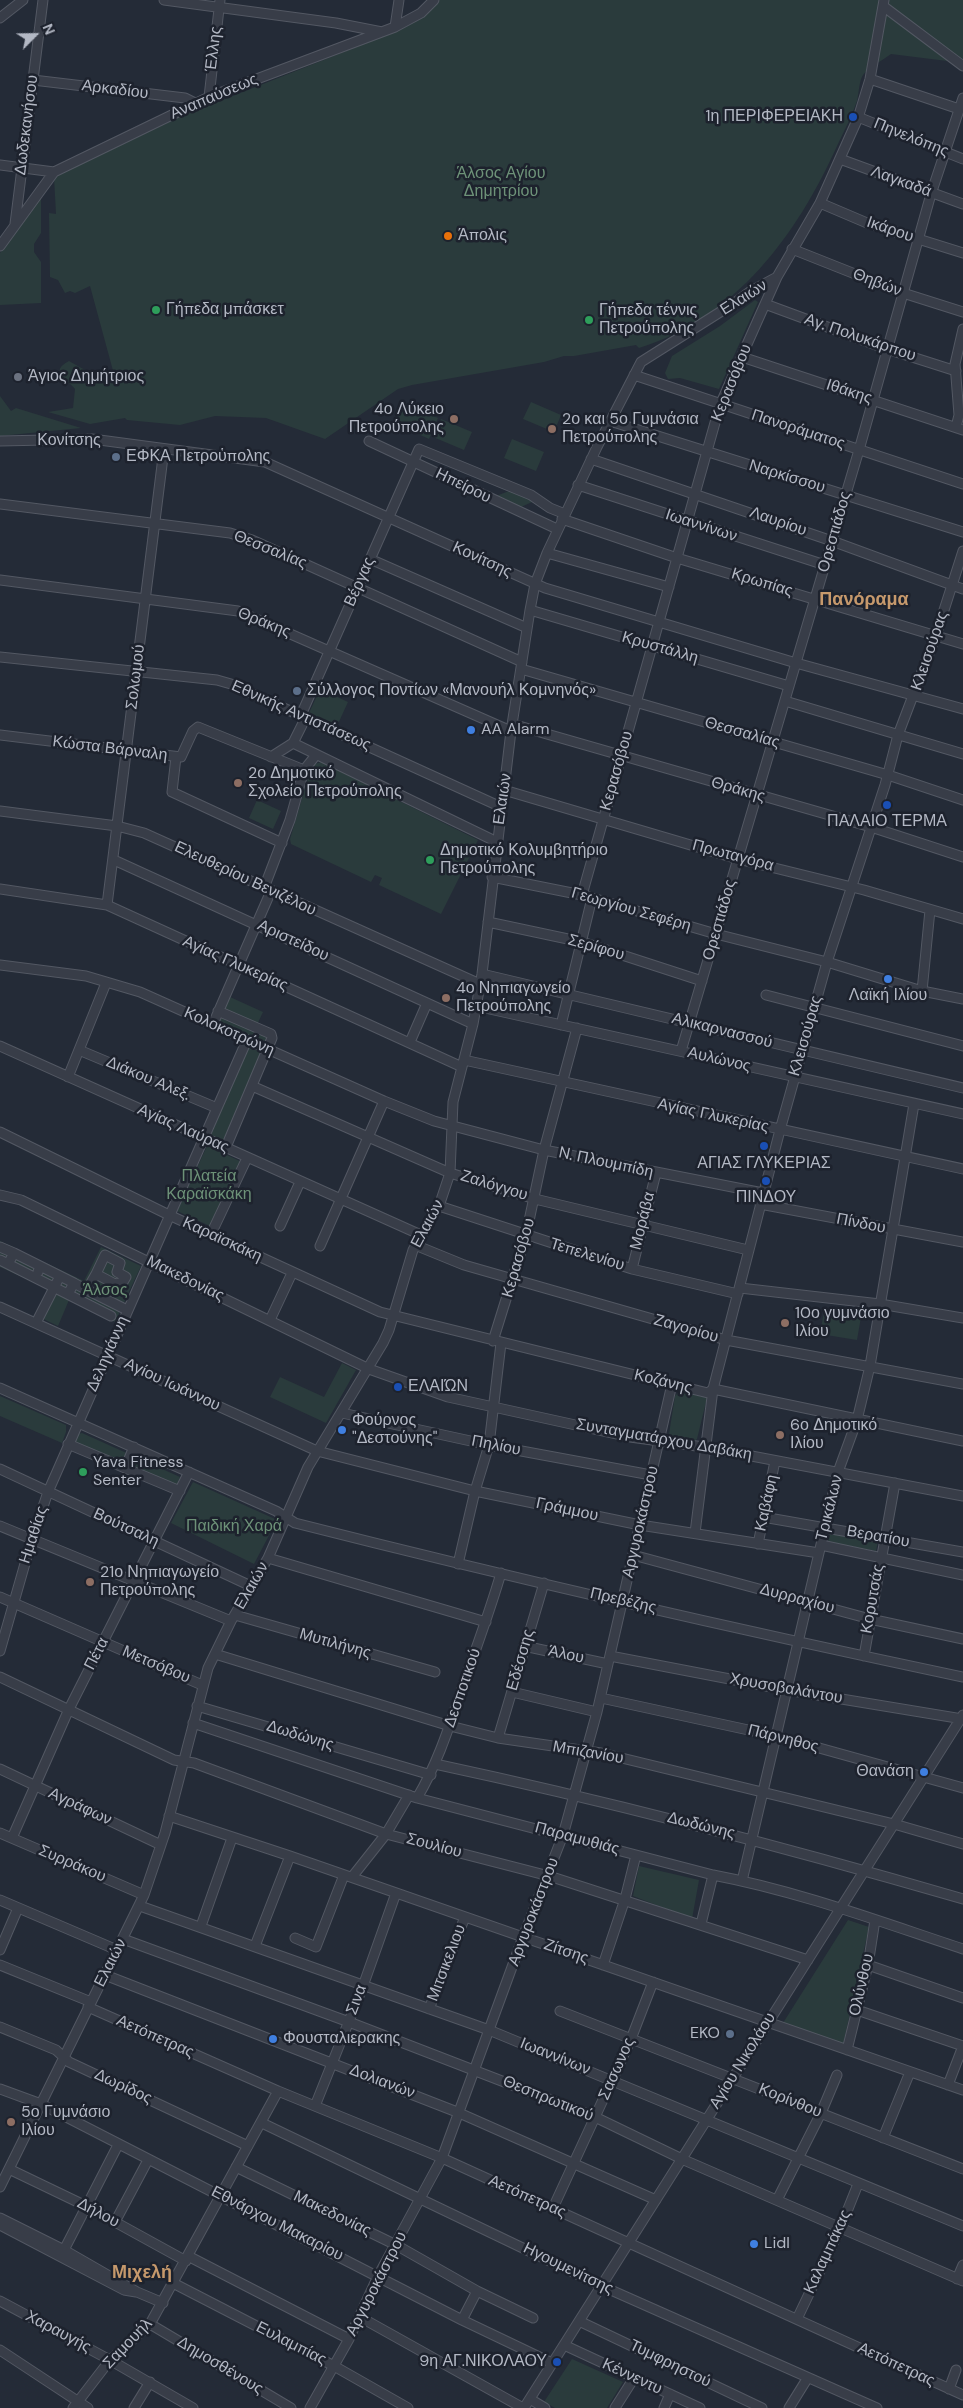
<!DOCTYPE html>
<meta charset="utf-8">
<style>
body{margin:0}
#map{position:relative;width:963px;height:2408px;overflow:hidden;background:#242b37;font-family:"DM Sans",sans-serif}
canvas{display:block}
.north{position:absolute;left:10px;top:10px;width:50px;height:50px;-webkit-text-stroke:4px #1d222d;paint-order:stroke;rotate:67deg;font-size:14px;font-weight:700;line-height:20px;text-align:center;color:#b3b8c4}
.north::after{content:'';display:block;margin:auto;width:18px;height:22px;background:#b3b8c4;clip-path:polygon(50% 0,100% 100%,50% 72%,0 100%)}
</style>
<div id="map">
<canvas width="963" height="2408"></canvas>
<div class="north">N</div>
</div>
<script>
const g = document.querySelector('canvas').getContext('2d');
g.lineJoin = 'round';
function fillPath(path, color) {
  g.fillStyle = color;
  g.fill(path, 'evenodd');
}
function trace(path, color, width, dash) {
  g.strokeStyle = color;
  g.lineWidth = width;
  g.lineCap = dash ? 'butt' : 'round';
  g.setLineDash(dash || []);
  g.stroke(path);
}
function write(font, color, halo, rows, align = 'center') {
  g.font = font + ' "DM Sans",sans-serif';
  g.lineWidth = 5;
  g.setLineDash([]);
  g.textBaseline = 'middle';
  g.strokeStyle = halo;
  g.fillStyle = color;
  for (const [text, x, y, turn = 0] of rows) {
    g.save();
    g.translate(x, y);
    g.rotate((+turn || 0) * Math.PI / 180);
    g.textAlign = isNaN(turn) ? turn : align;
    if (halo) g.strokeText(text, 0, 0);
    g.fillText(text, 0, 0);
    g.restore();
  }
}
fillPath(new Path2D(`
 M440,0H963V63L891,54C883,60 869,67 863,75C859,81 859,93 857,101C852,116 844,131 837,146C797,235 736,318 639,348L636,345L574,356H564L544,362L412,385L398,389L325,439L266,418L215,416L180,425L127,420L125,418L90,424L48,412L73,408L75,389C68,379 48,372 69,361L108,383L115,378L90,286L75,293L70,291L65,293L58,280L50,277L49,213L56,214L54,177L180,117L404,28L417,20Z
 M41,194V233L34,244V252L41,262V303L0,305V253Z
 M755,300L758,302L719,389L680,378L668,379L665,373L672,356L720,326Z
 M0,396L11,411L16,408L81,428L0,436Z
 M403,402L438,418L429,439L394,423Z
 M531,402L561,415L554,432L523,419Z
 M441,419L472,432L464,450L433,437Z
 M512,439L544,452L536,471L504,458Z
 M509,491L530,498L532,502L521,507L496,496Z
 M320,689L348,702L337,726L309,713Z
 M321,762L478,840L441,914L379,885L382,878L375,875L371,882L291,844L290,839L312,765Z
 M257,800L281,811L273,829L249,818Z
 M230,997L263,1012L255,1029L269,1035L266,1043L218,1023Z
 M248,1046L263,1053L224,1141L211,1135Z
 M207,1146L242,1162L212,1227L177,1211Z
 M0,1241L84,1281L101,1247L141,1266L115,1322L69,1300L58,1326L35,1315L48,1289L0,1267Z
 M824,1311L861,1317L857,1340L820,1334Z
 M342,1363L356,1370L326,1423L270,1397L280,1377L324,1397Z
 M680,1391L707,1398L697,1439L694,1441L670,1438L669,1434L675,1396Z
 M0,1396L66,1425V1432L62,1443L0,1416Z
 M82,1433L180,1477L174,1492L71,1449L78,1434Z
 M193,1482L275,1519L276,1522L254,1564L171,1523Z
 M830,1531L878,1541L876,1551L828,1542Z
 M639,1866L699,1880L692,1919L633,1896Z
 M848,1920L869,1927L843,2045L783,2023Z
 M572,2359L623,2382L607,2408H555L544,2402Z`), '#2a3b3c');
const minor = new Path2D(`
 M164,0L336,23L382,32
 M883,6L963,66
 M0,18L23,0
 M395,27L399,0
 M870,79L959,109
 M33,80L185,98L195,103
 M209,97L220,0
 M858,117L963,159
 M840,159L963,204
 M0,165L54,172
 M820,203L867,223L963,253
 M15,224L43,0
 M0,246L54,172L209,97L395,27L421,13L434,0
 M792,249L903,293L963,312
 M765,304L887,349L956,371
 M742,357L963,430
 M634,375L963,484
 M610,421L963,532
 M956,427L959,415L955,364L963,329
 M0,441L92,439L265,462L545,588L796,663L963,709
 M369,441L557,529
 M591,459L832,541L963,589
 M578,485L825,565
 M0,504L230,533L252,540L522,662
 M562,519L677,558L963,644
 M547,553L669,587
 M370,559L527,628
 M0,580L238,611L511,731
 M530,610L789,686
 M0,657L217,680L231,684L501,807
 M521,669L888,775L963,800
 M785,701L963,754
 M301,715L419,449L531,495L550,508L565,514
 M512,724L871,827L963,857
 M0,735L181,757L193,731L198,727L314,774
 M293,743L497,842
 M176,757L172,792L282,843
 M271,757L293,743L306,717
 M504,790L738,859L864,890L963,919
 M0,811L117,826L144,833L480,984
 M114,860L473,1024
 M492,877L582,895L716,934L827,962L922,991L963,999
 M264,888L290,820L304,770L316,755
 M0,889L107,905L462,1067
 M582,895L720,405L777,277L820,203L858,118L870,79L884,0
 M107,905L164,449
 M488,922L582,942L702,981
 M0,965L86,976L140,992L384,1101L434,1121L544,1150L763,1193
 M482,974L963,1088
 M922,991L930,910
 M766,995L963,1046
 M476,1006L963,1114
 M218,1011L271,1034L272,1038L226,1147
 M213,1024L271,891
 M561,1025L592,898
 M410,1042L427,1003
 M0,1046L421,1235
 M79,1050L217,1108
 M681,1051L859,450L931,194L963,98
 M464,1060L963,1169
 M68,1077L106,983
 M252,1086L450,1173L535,1199L748,1250
 M0,1132L169,1215L380,1312L708,1393L713,1389L963,1441
 M0,1195L21,1200L369,1369L448,1397L630,1437L704,1447L963,1496
 M760,1204L963,1242
 M439,1206L632,1269L738,1294
 M280,1226L300,1182
 M211,1234L247,1158
 M415,1245L464,1265L726,1340L963,1384
 M320,1246L384,1101
 M0,1247L14,1253
 M0,1260L111,1316
 M8,1264L14,1253L40,1266
 M632,1269L656,1173
 M38,1272L40,1266L60,1276
 M740,1288L880,1304L963,1318
 M87,1290L127,1310
 M68,1294L74,1283L87,1290L96,1274L115,1284L123,1282L126,1277L117,1272L120,1263L105,1255L96,1274
 M0,1307L317,1451L475,1491L640,1525L819,1553
 M270,1320L292,1273
 M36,1323L60,1276L74,1283
 M493,1341L526,1235L544,1150L577,1028
 M0,1388L276,1511L295,1523C516,1579 739,1630 963,1677
 M342,1413L489,1445L651,1475
 M68,1444L125,1468
 M134,1447L125,1468L180,1491
 M0,1469L253,1587
 M763,1517L963,1552
 M0,1526L231,1621
 M695,1533L713,1389L780,1130L827,962L885,785L898,735L936,635L963,551
 M758,1544L775,1461
 M821,1545L963,1575
 M633,1555L870,1619L963,1639
 M268,1558L486,1622
 M458,1564L475,1491L489,1445L501,1343
 M0,1597L202,1685
 M235,1615L435,1672
 M524,1646L608,1664
 M0,1651L32,1539L48,1492L247,1040
 M215,1654L450,1726L498,1738L601,1753L894,1824L963,1844
 M610,1656L787,1690L963,1719
 M864,1656L895,1483
 M0,1677L174,1760L194,1763L386,1834L549,1876L808,1960
 M512,1692L597,1712
 M601,1698L776,1736L963,1788
 M197,1706L431,1775
 M193,1723L417,1798L713,1875C798,1891 881,1922 963,1949
 M498,1738L544,1583
 M435,1764C613,1802 788,1848 963,1899
 M0,1769L161,1845
 M417,1798C438,1763 450,1724 463,1686C476,1648 490,1611 501,1573
 M169,1816L290,1856L963,2090
 M0,1833L144,1895
 M12,1838L69,1709L189,1472
 M352,1877L386,1834L409,1795
 M742,1881L838,1472L857,1420L870,1366L914,1104
 M0,1900L117,1950
 M140,1906L489,2030L963,2226
 M701,1924L713,1875
 M201,1926L232,1838
 M295,1938L316,1947L344,1875
 M123,1939L349,2022L595,2117L684,2160L963,2281
 M255,1946L290,1856
 M0,1950L18,1908
 M0,1965L91,2002
 M603,1965L625,1899L636,1855
 M868,1965L963,1998
 M105,1975L457,2112L656,2200
 M88,2007L278,2091L442,2158L963,2395
 M429,2009L465,1917
 M857,2010L963,2046L948,2085
 M560,2011L963,2169
 M0,2027L56,2050L69,2062L248,2146
 M847,2050L868,1965L875,1920
 M0,2089L41,2104L462,2320L552,2363
 M315,2106L363,1986L396,1893
 M262,2123L604,2287L877,2408
 M883,2138L910,2072
 M236,2167L396,2245L477,2291L533,2318
 M9,2169L86,2206L186,2261
 M0,2187L144,1895L165,1833L208,1668L231,1621L268,1558L308,1467L383,1343L389,1330L413,1250L439,1206L450,1173L453,1102L473,1024L482,974L511,731L530,610L535,584L547,553L597,447L641,362L736,302L751,291L777,277
 M777,2200L821,2113L837,2075
 M553,2208L631,2039L653,1982
 M0,2218L64,2250L137,2292L163,2303
 M115,2222L148,2160
 M0,2225L124,2290L136,2292
 M64,2250L118,2145
 M188,2256L349,2339
 M957,2279L963,2265
 M173,2283L334,2366L408,2408
 M0,2301L110,2360L193,2408
 M360,2317L523,2408
 M797,2319L840,2229L858,2184
 M462,2320L477,2291
 M579,2321L762,2408
 M150,2324L291,2408
 M564,2345L700,2408
 M0,2350L88,2408
 M949,2389L956,2370
 M530,2399L545,2408
 M73,2408L110,2360L150,2324L278,2091
 M134,2408L150,2382
 M310,2408L349,2339L378,2276L442,2158L523,1937L563,1835L597,1712L672,1384
 M524,2408L963,1715
 M615,2408L634,2378
 M664,2408L670,2394
 M789,2408L807,2379`);
trace(minor, '#535863', 11);
trace(minor, '#383d48', 9);
for (const [x, y, r, color] of [
 [853,117,5,"#1a4fb4"],
 [448,236,5,"#e8710a"],
 [156,310,5,"#2e9e5b"],
 [589,320,5,"#2e9e5b"],
 [18,377,5,"#6b7280"],
 [454,419,5,"#8d6e63"],
 [552,429,5,"#8d6e63"],
 [116,457,5,"#5c6f8a"],
 [297,691,5,"#5c6f8a"],
 [471,730,5,"#3f7fe0"],
 [238,783,5,"#8d6e63"],
 [887,805,5,"#1a4fb4"],
 [430,860,5,"#2e9e5b"],
 [888,979,5,"#3f7fe0"],
 [446,998,5,"#8d6e63"],
 [764,1146,5,"#1a4fb4"],
 [766,1181,5,"#1a4fb4"],
 [785,1323,5,"#8d6e63"],
 [398,1387,5,"#1a4fb4"],
 [342,1430,5,"#3f7fe0"],
 [780,1435,5,"#8d6e63"],
 [83,1472,5,"#2e9e5b"],
 [90,1582,5,"#8d6e63"],
 [924,1772,5,"#3f7fe0"],
 [730,2034,5,"#5c6f8a"],
 [273,2039,5,"#3f7fe0"],
 [11,2122,5,"#8d6e63"],
 [754,2244,5,"#3f7fe0"],
 [557,2362,5,"#1a4fb4"]
]) {
  const dot = new Path2D();
  dot.arc(x, y, r, 0, 2 * Math.PI);
  g.fillStyle = color;
  g.fill(dot);
  trace(dot, '#1d222d', 2);
}
write('16px', '#b3b8c4', '#1d222d', [
 ["Έλλης",214,49,-83],
 ["Αρκαδίου",115,90,7],
 ["Αναπαύσεως",214,97,-23],
 ["Δωδεκανήσου",27,125,-83],
 ["Πηνελόπης",911,138,22],
 ["Λαγκαδά",901,182,20],
 ["Ικάρου",890,230,19],
 ["Θηβών",877,283,21],
 ["Ελαιών",744,298,-32],
 ["Αγ. Πολυκάρπου",860,338,19],
 ["Κερασόβου",732,383,-68],
 ["Ιθάκης",849,392,18],
 ["Πανοράματος",798,430,18],
 ["Κονίτσης",69,441],
 ["Ναρκίσσου",787,477,17],
 ["Ηπείρου",463,486,26],
 ["Λαυρίου",778,522,19],
 ["Ιωαννίνων",701,526,18],
 ["Ορεστιάδος",835,532,-74],
 ["Θεσσαλίας",270,550,22],
 ["Κονίτσης",482,560,25],
 ["Βέργας",360,582,-66],
 ["Κρωπίας",762,583,17],
 ["Θράκης",264,623,22],
 ["Κρυστάλλη",660,648,16],
 ["Κλεισούρας",930,651,-71],
 ["Σολωμού",136,677,-83],
 ["Εθνικής Αντιστάσεως",301,716,24],
 ["Θεσσαλίας",742,733,16],
 ["Κώστα Βάρναλη",110,749,7],
 ["Κερασόβου",617,771,-74],
 ["Θράκης",738,790,16],
 ["Ελαιών",503,799,-82],
 ["Πρωταγόρα",733,856,15],
 ["Ελευθερίου Βενιζέλου",245,879,25],
 ["Γεωργίου Σεφέρη",631,910,16],
 ["Ορεστιάδος",720,920,-74],
 ["Αριστείδου",293,941,25],
 ["Σερίφου",596,948,16],
 ["Αγίας Γλυκερίας",235,964,24],
 ["Αλικαρνασσού",722,1031,14],
 ["Κολοκοτρώνη",229,1032,24],
 ["Κλεισούρας",806,1036,-74],
 ["Αυλώνος",719,1060,13],
 ["Διάκου Αλεξ.",148,1079,23],
 ["Αγίας Γλυκερίας",713,1116,12],
 ["Αγίας Λαύρας",183,1129,24],
 ["N. Πλουμπίδη",606,1163,12],
 ["Ζαλόγγου",494,1186,17],
 ["Μοράβα",643,1221,-76],
 ["Ελαιών",428,1224,-62],
 ["Πίνδου",861,1224,11],
 ["Καραϊσκάκη",222,1240,25],
 ["Τεπελενίου",587,1255,17],
 ["Κερασόβου",519,1258,-74],
 ["Μακεδονίας",185,1279,26],
 ["Ζαγορίου",686,1329,16],
 ["Δεληγιάννη",108,1354,-66],
 ["Κοζάνης",663,1382,14],
 ["Αγίου Ιωάννου",172,1385,25],
 ["Συνταγματάρχου Δαβάκη",664,1440,10],
 ["Πηλίου",496,1446,11],
 ["Καβάφη",767,1503,-78],
 ["Τρικάλων",830,1508,-76],
 ["Γράμμου",567,1510,12],
 ["Αργυροκάστρου",641,1522,-77],
 ["Βούτσαλη",126,1528,25],
 ["Ημαθίας",34,1535,-72],
 ["Βερατίου",878,1537,10],
 ["Ελαιών",252,1586,-60],
 ["Δυρραχίου",797,1599,15],
 ["Κορυτσάς",873,1599,-80],
 ["Πρεβέζης",623,1601,13],
 ["Μυτιλήνης",335,1644,16],
 ["Πέτα",97,1654,-63],
 ["Άλου",566,1655,12],
 ["Εδέσσης",521,1660,-74],
 ["Μετσόβου",156,1665,23],
 ["Δεσποτικού",463,1688,-71],
 ["Χρυσοβαλάντου",786,1689,10],
 ["Δωδώνης",300,1736,17],
 ["Πάρνηθος",783,1739,14],
 ["Μπιζανίου",588,1753,10],
 ["Αγράφων",80,1807,25],
 ["Δωδώνης",701,1826,14],
 ["Παραμυθιάς",577,1839,15],
 ["Σουλίου",434,1846,15],
 ["Συρράκου",72,1864,23],
 ["Αργυροκάστρου",534,1912,-69],
 ["Ζίτσης",566,1952,19],
 ["Ελαιών",111,1963,-63],
 ["Μιτσικελιου",447,1963,-69],
 ["Ολύνθου",862,1985,-77],
 ["Σινα",357,2000,-69],
 ["Αετόπετρας",155,2037,24],
 ["Ιωαννίνων",555,2057,22],
 ["Αγίου Νικολάου",743,2061,-58],
 ["Σασωνος",617,2069,-66],
 ["Δολιανών",382,2082,21],
 ["Δωρίδος",123,2087,25],
 ["Θεσπρωτικού",548,2099,22],
 ["Κορίνθου",790,2101,22],
 ["Αετόπετρας",527,2197,24],
 ["Δήλου",98,2213,28],
 ["Μακεδονίας",332,2214,26],
 ["Εθνάρχου Μακαρίου",277,2224,27],
 ["Καλαμπάκας",828,2252,-65],
 ["Ηγουμενίτσης",568,2269,26],
 ["Αργυροκάστρου",377,2284,-63],
 ["Χαραυγής",58,2332,28],
 ["Σαμουήλ",128,2344,-46],
 ["Ευλαμπίας",291,2344,27],
 ["Τυμφρηστού",670,2364,26],
 ["Αετόπετρας",896,2365,25],
 ["Δημοσθένους",220,2366,31],
 ["Κέννεντυ",632,2377,25]
]);
write('16px', '#b3b8c4', '#1d222d', [
 ["1η ΠΕΡΙΦΕΡΕΙΑΚΗ",843,117,"right"],
 ["Άπολις",458,236],
 ["Γήπεδα μπάσκετ",166,310],
 ["Γήπεδα τέννις",599,311],
 ["Πετρούπολης",599,329],
 ["Άγιος Δημήτριος",28,377],
 ["4ο Λύκειο",444,410,"right"],
 ["Πετρούπολης",444,428,"right"],
 ["2ο και 5ο Γυμνάσια",562,420],
 ["Πετρούπολης",562,438],
 ["ΕΦΚΑ Πετροὑπολης",126,457],
 ["Σύλλογος Ποντίων «Μανουήλ Κομνηνός»",307,691],
 ["AA Alarm",481,730],
 ["2ο Δημοτικό",248,774],
 ["Σχολείο Πετρούπολης",248,792],
 ["ΠΑΛΑΙΟ ΤΕΡΜΑ",887,822,"center"],
 ["Δημοτικό Κολυμβητήριο",440,851],
 ["Πετρούπολης",440,869],
 ["4ο Νηπιαγωγείο",456,989],
 ["Πετρούπολης",456,1007],
 ["Λαϊκή Ιλίου",888,996,"center"],
 ["ΑΓΙΑΣ ΓΛΥΚΕΡΙΑΣ",764,1164,"center"],
 ["ΠΙΝΔΟΥ",766,1198,"center"],
 ["10ο γυμνάσιο",795,1314],
 ["Ιλίου",795,1332],
 ["ΕΛΑΙΏΝ",408,1387],
 ["Φούρνος",352,1421],
 ["\"Δεστούνης\"",352,1439],
 ["6ο Δημοτικό",790,1426],
 ["Ιλίου",790,1444],
 ["Yava Fitness",93,1463],
 ["Senter",93,1481],
 ["21ο Νηπιαγωγείο",100,1573],
 ["Πετρούπολης",100,1591],
 ["Θανάση",914,1772,"right"],
 ["EKO",720,2034,"right"],
 ["Φουσταλιερακης",283,2039],
 ["5ο Γυμνάσιο",21,2113],
 ["Ιλίου",21,2131],
 ["Lidl",764,2244],
 ["9η ΑΓ.ΝΙΚΟΛΑΟΥ",547,2362,"right"]
], 'left');
write('16px', '#6d9278', '#1d222d', [
 ["Άλσος Αγίου",501,174],
 ["Δημητρίου",501,192],
 ["Πλατεία",209,1177],
 ["Καραϊσκάκη",209,1195],
 ["Άλσος",105,1291],
 ["Παιδική Χαρά",234,1527]
]);
write('bold 18px', '#c6996c', '#1d222d', [
 ["Πανόραμα",864,600],
 ["Μιχελή",142,2273]
]);
</script>
